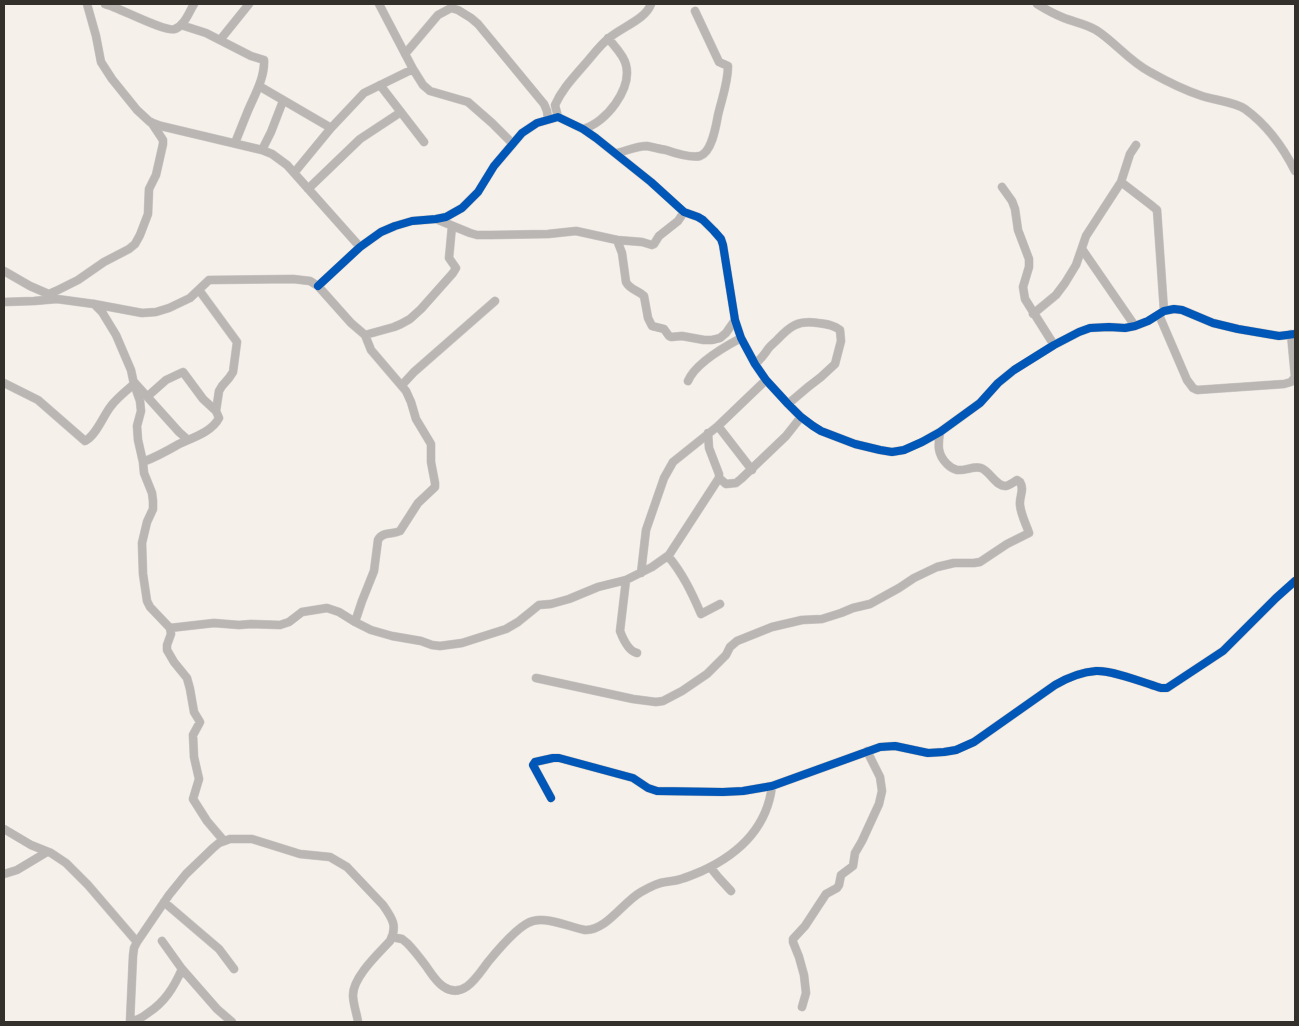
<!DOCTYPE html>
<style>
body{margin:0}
#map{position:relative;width:1299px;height:1026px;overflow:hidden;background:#f6f0eb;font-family:Figtree,sans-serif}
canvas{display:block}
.frame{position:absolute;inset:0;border:5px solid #332f2b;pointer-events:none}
</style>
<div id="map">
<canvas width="1299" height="1026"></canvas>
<div class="frame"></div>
</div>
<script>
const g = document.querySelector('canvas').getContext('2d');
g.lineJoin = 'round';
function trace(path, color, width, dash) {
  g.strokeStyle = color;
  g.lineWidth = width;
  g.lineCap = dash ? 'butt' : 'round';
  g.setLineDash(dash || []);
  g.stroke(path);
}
const minor = new Path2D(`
 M87,4L96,36L101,62L112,79L137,110L150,122L161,126L262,150L272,154L287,165L360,247
 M105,4C118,7 166,33 175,29C185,25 189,12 194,4
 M379,4L413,69L423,85L430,91L468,102L492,123L512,143
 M1037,4C1045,9 1054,14 1064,18C1074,22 1086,24 1096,30C1115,42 1129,61 1150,72C1166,81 1184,90 1202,96C1214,100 1235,102 1245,109C1267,125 1283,147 1295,171
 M181,25L206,33L251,56L264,60C265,78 254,96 247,113C243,123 239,133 235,143
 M220,40L249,4
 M405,54L438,15L451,8L458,10L471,18L478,24L544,104L547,111L548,119
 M380,85L424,142
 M259,86L331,128
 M558,117L555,105C562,89 574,77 585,64C593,55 600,45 609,38C622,27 646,19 651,4
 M583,129C606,123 632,89 626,65C624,55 614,46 608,38
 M262,150L271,132L283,101
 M617,153C626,151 637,146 647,146C653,147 659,149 666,150C674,153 691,158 700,156C712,152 716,126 718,115C722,98 728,83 728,66L719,62L695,11
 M294,173L331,128L364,93L413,69
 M1121,182L1151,205L1157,210L1164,311
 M1002,187L1012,201L1015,209L1018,230L1029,259V267L1023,287L1025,299L1054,345
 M308,189L360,139L401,112
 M436,219L470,233L477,235H491L548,234L576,231L617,240L642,242L652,245L654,244L659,236L678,221L684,212
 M617,240L622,253L626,282C630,290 638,290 644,296L648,318L652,326L664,329L669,336L671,337L682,336L704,340H712L720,338L726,333L735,320
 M1082,249L1135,326
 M4,271L30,286L53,296
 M318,286L360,247L381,232L395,226L412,221L436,219L446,217L462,208L478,192L494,166L522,133L537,123L558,117L583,129L596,138L651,182L684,212L698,217L703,220L714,231L721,239L723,245L735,320L741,338L755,364L766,380L788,404L801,417L813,426L821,431L855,444L880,450L892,452L904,450L922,442L940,432L980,403L998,383L1014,370L1054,345L1079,332L1090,328L1109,327L1125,328L1135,326L1148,321L1164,311L1174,309L1182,310L1213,323L1238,329L1279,336L1295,334
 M199,290L237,342L233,372L229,378L222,386L219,391L216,411
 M49,294L58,290L78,280L104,262L129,249L135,244L140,235L148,214L149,189L156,175L163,144V140L151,122
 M4,302L34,301L57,299L94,304L142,313L156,312L169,308L190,298L209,280L293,279L310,281L318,286L351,323L365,335L371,350L406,391L411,402L416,419L431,444V462L435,483V487L418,503L400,531C392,535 383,531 378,540L374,571L362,601L355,622
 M94,304L102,312L116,335L131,370L134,384L140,401L141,411L137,426L138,440L143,462L144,473L152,493L153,501V509L147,522L142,543L143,574L147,601L150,607L170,628L171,634L167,645V650L174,662L187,678L190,689L194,712L200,722L193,735L194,757L199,779L193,799L207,821L224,841
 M1033,314L1056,295L1065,283L1076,265L1086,236L1121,182L1130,154L1136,145
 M1159,315L1187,380L1193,388L1197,390L1284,384L1291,382L1295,377L1291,334
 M365,335L394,327L401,324L410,319L421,309L453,273L456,268L449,258L452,226
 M755,364C761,359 764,355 768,349C770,346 774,343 777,340C790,326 798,320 818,323C827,324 834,325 840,330L841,341L835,364L821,377L808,387L788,404
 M688,381C695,364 724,347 741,338
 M134,382L179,432L188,440
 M4,383L38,400L85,441C96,436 103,416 111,406C117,398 126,391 134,384
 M402,385L414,372L495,301
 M718,426L752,470
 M143,462C156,457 167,451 179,444C192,438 212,432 219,418L216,411L203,399L183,372L166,380L148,396
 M719,478L726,484L736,483L741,479L786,436L801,417
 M668,556C683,574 692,593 701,614L720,604
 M641,573L646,530L664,478L673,462L718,426L766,380
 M626,580L620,631C623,639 628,651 637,653
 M170,628L214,623L239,625L251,624L280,625L289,622L302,612L327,608L339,612L355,622L371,630L392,636L421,641L432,645L440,646L462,643L506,629L518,622L539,605L551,604L569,599L598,587L626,580L652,567L669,555L719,478V474L709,448L708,433
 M536,678L633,699L656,702L663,701L682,691L707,674L726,655L730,647L737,641L772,627L802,620L822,619L841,613L853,608L870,604L899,588L914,578L937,567L954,563H974L980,562L1007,544L1029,533C1026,524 1021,515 1020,505C1019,496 1025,490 1020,482L1017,480C1014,482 1010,485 1006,486C996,487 990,471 981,468C973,466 965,471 957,470C953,469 950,467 947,464C937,454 938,445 940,432
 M551,798L533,765L535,762L553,758H559L633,778L648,788L657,791L723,792L743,791L772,786L880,747L895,746L928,753L944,752L956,750L974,742L1055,685C1067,678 1082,672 1096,671C1112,670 1145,683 1161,688H1167L1223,651L1276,598L1295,581
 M4,829L31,845L51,853L66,863L88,885L137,942
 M710,867L719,878L731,891
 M4,874L17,870L47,852
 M164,902L219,949L234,969
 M392,937L402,939L407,943C414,950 420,958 426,966C431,973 436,982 444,987C464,1000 478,975 488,962C497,951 519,924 533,921C549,917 569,927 585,930C606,931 623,902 641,892C648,888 657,883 665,882C671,881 676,881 681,879C688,877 695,874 702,871C739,854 767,828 772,786
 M162,941L182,969L217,1009L232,1022
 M802,1007L806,993L804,975L799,957L793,942V939L805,926L826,894L837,888L839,885L841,875L853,866L855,853L862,841L879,804L882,791L880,777L867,751
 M130,1021C137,1021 143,1017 148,1013C165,1002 174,987 182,969
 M130,1022L133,956L134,948L137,942L169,895L186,874L213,848L219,843L230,839H252L300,854L330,857L347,867L383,905C392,918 398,926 390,941C378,954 353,977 353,995C353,1004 357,1014 358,1022`);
trace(minor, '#d2cdc9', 9);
trace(minor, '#b9b6b4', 8);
trace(new Path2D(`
 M318,286L360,247L381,232L395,226L412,221L436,219L446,217L462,208L478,192L494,166L522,133L537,123L558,117L583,129L596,138L651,182L684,212L698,217L703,220L714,231L721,239L723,245L735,320L741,338L755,364L766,380L788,404L801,417L813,426L821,431L855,444L880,450L892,452L904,450L922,442L940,432L980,403L998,383L1014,370L1054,345L1079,332L1090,328L1109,327L1125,328L1135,326L1148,321L1164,311L1174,309L1182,310L1213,323L1238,329L1279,336L1295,334
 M551,798L533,765L535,762L553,758H559L633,778L648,788L657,791L723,792L743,791L772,786L880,747L895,746L928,753L944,752L956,750L974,742L1055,685C1067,678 1082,672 1096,671C1112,670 1145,683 1161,688H1167L1223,651L1276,598L1295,581`), '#0057b8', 8);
</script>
